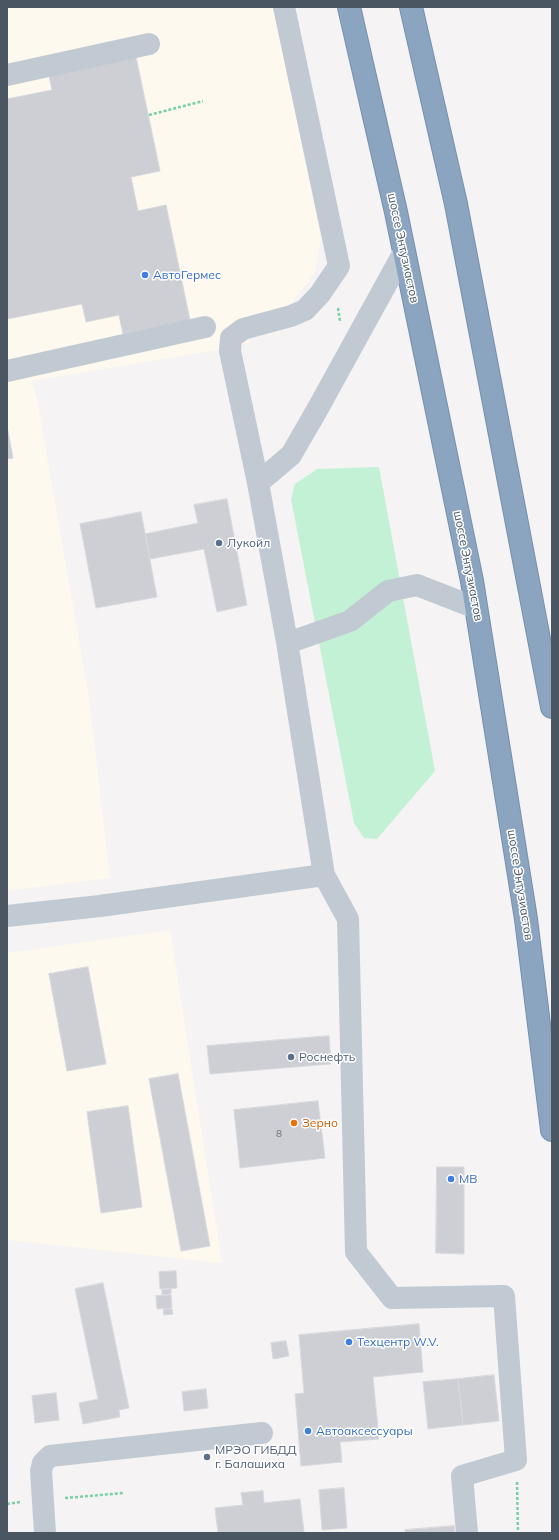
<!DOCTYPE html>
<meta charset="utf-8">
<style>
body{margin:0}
#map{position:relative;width:559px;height:1540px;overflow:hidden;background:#f5f3f3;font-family:Mulish,sans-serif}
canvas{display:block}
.frame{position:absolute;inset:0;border:8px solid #4a5661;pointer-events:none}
</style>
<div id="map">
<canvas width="559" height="1540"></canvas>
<div class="frame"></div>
</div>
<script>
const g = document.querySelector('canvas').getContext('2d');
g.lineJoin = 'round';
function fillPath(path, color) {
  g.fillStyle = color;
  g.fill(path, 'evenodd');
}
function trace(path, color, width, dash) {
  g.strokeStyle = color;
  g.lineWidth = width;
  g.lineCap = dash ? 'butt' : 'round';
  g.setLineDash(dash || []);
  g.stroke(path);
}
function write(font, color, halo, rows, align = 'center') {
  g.font = font + ' Mulish,sans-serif';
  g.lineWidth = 3;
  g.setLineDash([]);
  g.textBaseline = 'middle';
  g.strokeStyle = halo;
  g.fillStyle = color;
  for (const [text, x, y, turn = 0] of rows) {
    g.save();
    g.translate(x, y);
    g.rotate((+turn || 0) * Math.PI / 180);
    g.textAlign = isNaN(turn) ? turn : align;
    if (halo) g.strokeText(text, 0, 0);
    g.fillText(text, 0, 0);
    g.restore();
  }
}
fillPath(new Path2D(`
 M7,7H274L321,239L315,273L286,310L246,320L250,342L230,348L32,381L37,399L89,698L110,878L7,891Z
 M170,930L222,1263L7,1240V953Z`), '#fdf9ef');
fillPath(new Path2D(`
 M379,467L435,771L377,839L364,838L354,823L291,499L295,484L317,469Z`), '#c3f1d5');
const building = new Path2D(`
 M135,52L160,171L131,177L138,211L166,205L190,320L123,334L119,315L86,322L82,304L7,319V99L52,90L48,71Z
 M7,426L13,458L7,459Z
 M227,499L247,605L217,612L204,549L150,559L145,534L198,523L194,505Z
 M141,512L157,597L96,608L80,524Z
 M88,967L106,1064L67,1071L49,974Z
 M329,1036L331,1064L210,1074L207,1046Z
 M178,1074L210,1246L181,1251L149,1079Z
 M318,1101L325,1158L240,1168L234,1110Z
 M128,1106L142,1207L101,1213L87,1112Z
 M437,1167H464V1254L436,1253Z
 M176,1271L177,1288L160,1289L159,1272Z
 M103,1283L129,1408L119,1410L120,1417L83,1424L79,1403L98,1399L75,1289Z
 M171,1289V1294L162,1295V1290Z
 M171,1295L172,1308L157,1309L156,1296Z
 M164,1309H172L173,1314L164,1315Z
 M419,1324L423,1372L373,1377L379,1439L340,1442L342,1462L301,1466L295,1394L304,1393L299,1335Z
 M286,1341L289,1356L273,1359L271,1343Z
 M494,1375L499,1421L463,1425L458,1379Z
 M458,1379L463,1425L428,1429L423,1382Z
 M206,1389L208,1408L184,1411L182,1392Z
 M56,1393L59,1420L35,1423L32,1396Z
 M344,1488L347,1528L322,1530L319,1490Z
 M263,1491L264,1503L300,1499L304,1532L291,1533H218L215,1508L243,1505L241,1493Z
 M454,1526L455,1533H405V1530Z`);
fillPath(building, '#cdcfd5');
trace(building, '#d7d9de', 1);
const highway = new Path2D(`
 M349,7L396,212L472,581L526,919L552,1130
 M411,7L456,204L552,707`);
trace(highway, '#7690ad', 24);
trace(new Path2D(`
 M149,115L203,101
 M338,308L340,321
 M517,1482L518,1533
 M65,1498L124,1493
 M7,1504L20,1502`), '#7ad0a6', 2.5, [3, 2]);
trace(new Path2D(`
 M284,7L339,266L320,294L305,310L291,316L243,329L231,338L230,351L258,483L287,642L324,875L348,919L356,1252L392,1298L504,1296L516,1460L462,1476L467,1533
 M7,75L149,44
 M7,371L205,327
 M258,483L291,455L317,410L404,252
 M287,642L299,639L350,621L388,591L417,585L476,608
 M7,916L100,906L324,875
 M45,1533L41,1471L43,1463L50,1456L262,1433`), '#c1cad2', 22);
trace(highway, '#8ba5c1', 22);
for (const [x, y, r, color] of [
 [145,275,4,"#3f7fe0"],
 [219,543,4,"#5c6f8a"],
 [291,1057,4,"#5c6f8a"],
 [294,1123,4,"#e8710a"],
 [451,1179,4,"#3f7fe0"],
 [349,1342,4,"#3f7fe0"],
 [308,1431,4,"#3f7fe0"],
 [207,1457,4,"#5c6f8a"]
]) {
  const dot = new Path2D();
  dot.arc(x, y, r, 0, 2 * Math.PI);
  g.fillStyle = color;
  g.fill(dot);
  trace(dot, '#fff', 1.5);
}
write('10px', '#6b747e', null, [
 ["8",279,1134]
]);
write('12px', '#4a5661', '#fff', [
 ["шоссе Энтузиастов",403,248,78],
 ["шоссе Энтузиастов",468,566,79],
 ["шоссе Энтузиастов",520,885,81]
]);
write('12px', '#366cbe', '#fff', [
 ["АвтоГермес",153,275],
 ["MB",459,1179],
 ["Техцентр W.V.",357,1342],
 ["Автоаксессуары",316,1431]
], 'left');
write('12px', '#4e5e75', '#fff', [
 ["Лукойл",227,543],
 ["Роснефть",299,1057],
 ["МРЭО ГИБДД",215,1450],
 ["г. Балашиха",215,1464]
], 'left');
write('12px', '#c56008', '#fff', [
 ["Зерно",302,1123]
], 'left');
</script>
